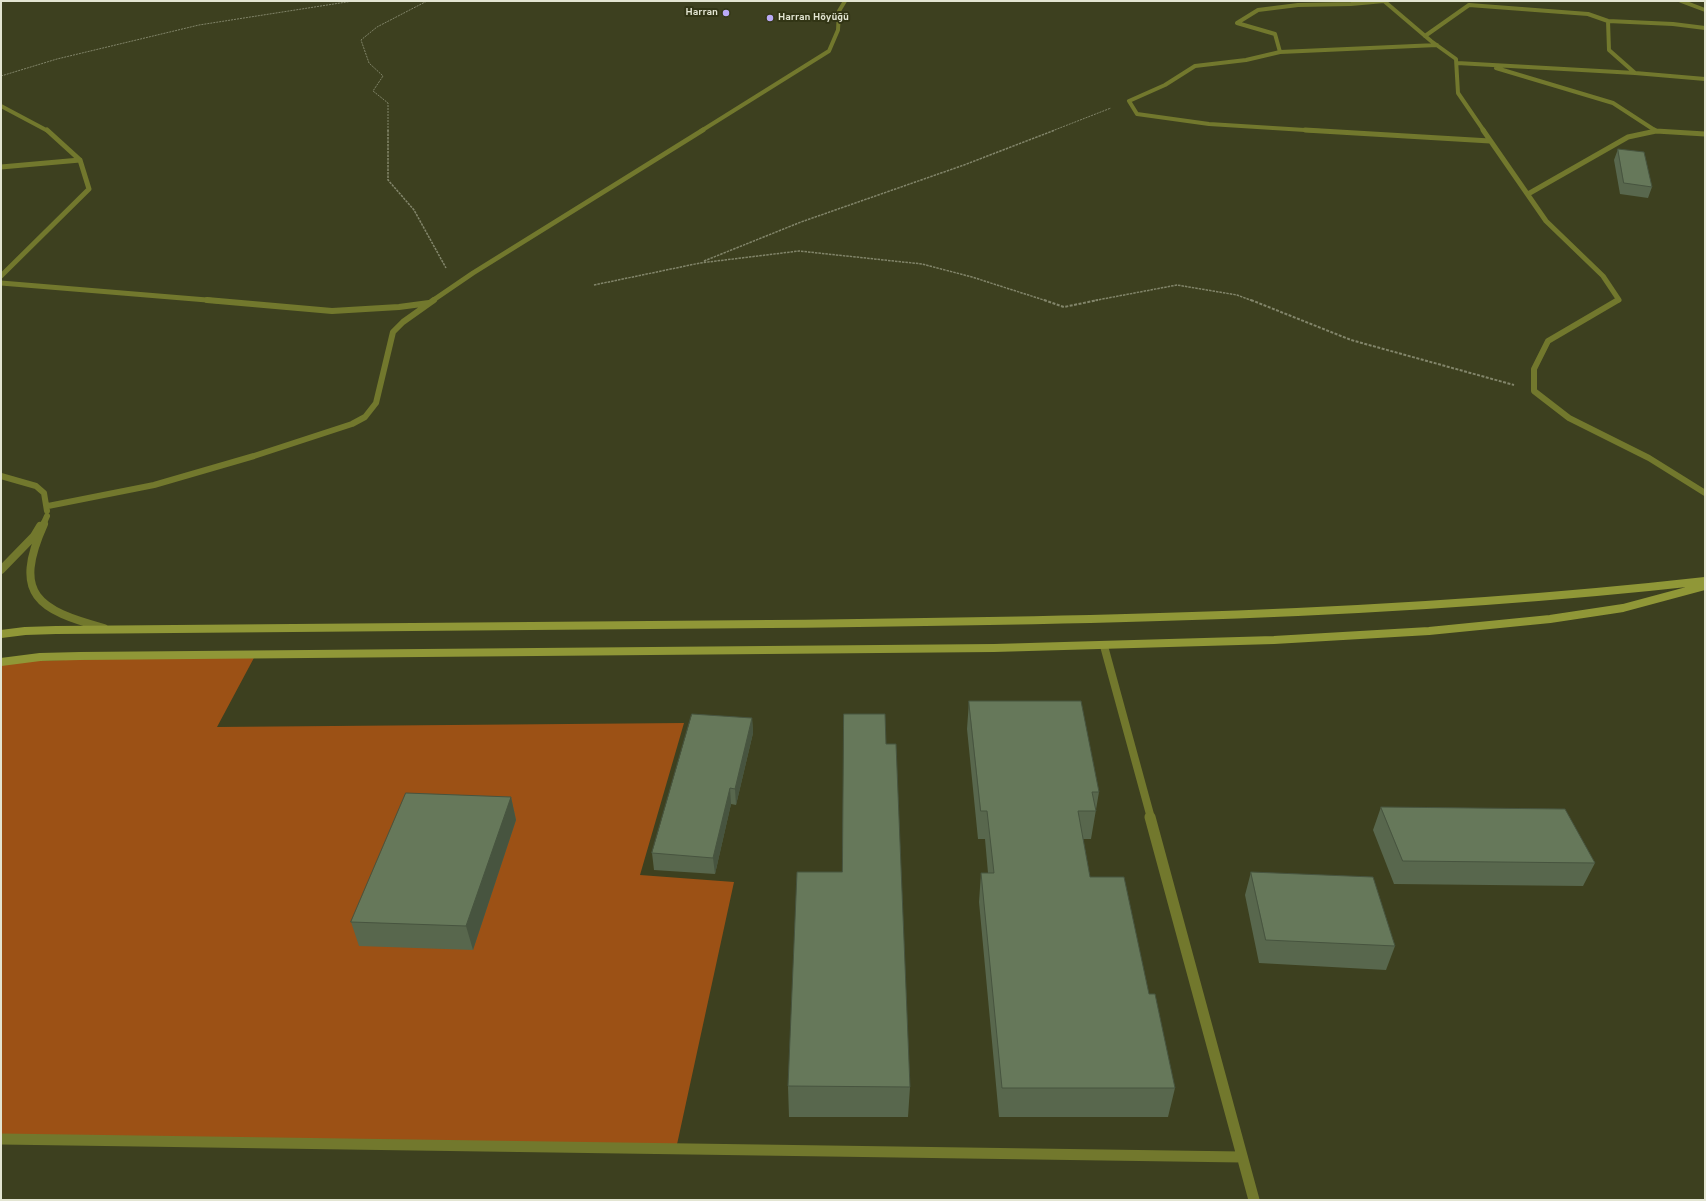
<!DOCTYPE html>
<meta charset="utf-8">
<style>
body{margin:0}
#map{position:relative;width:1706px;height:1201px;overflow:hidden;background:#3d401f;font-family:Overpass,sans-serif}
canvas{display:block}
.frame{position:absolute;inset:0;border:2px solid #e3e5d2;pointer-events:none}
</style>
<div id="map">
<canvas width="1706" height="1201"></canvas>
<div class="frame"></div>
</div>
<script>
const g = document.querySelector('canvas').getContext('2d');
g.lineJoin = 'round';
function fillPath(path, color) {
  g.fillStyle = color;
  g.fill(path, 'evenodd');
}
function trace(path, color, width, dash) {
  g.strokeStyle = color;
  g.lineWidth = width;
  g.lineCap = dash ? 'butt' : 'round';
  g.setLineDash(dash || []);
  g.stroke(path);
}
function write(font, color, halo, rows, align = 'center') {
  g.font = font + ' Overpass,sans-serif';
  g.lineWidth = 4;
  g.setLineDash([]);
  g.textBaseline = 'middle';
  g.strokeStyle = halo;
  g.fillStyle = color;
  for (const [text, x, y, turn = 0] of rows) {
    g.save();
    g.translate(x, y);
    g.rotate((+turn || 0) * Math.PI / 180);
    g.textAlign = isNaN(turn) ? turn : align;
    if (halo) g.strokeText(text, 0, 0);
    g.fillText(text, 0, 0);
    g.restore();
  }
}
fillPath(new Path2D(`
 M256,654L217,727L684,723L640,875L734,882L676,1149L1,1139V662Z`), '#9c5115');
trace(new Path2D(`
 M1,76L57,59L199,25L353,1
 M388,131V103L373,91L383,76L369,63L361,40L377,27L427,1
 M1052,131L1111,108`), '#82856a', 1, [2, 1]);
trace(new Path2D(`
 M388,130V180L414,210L446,268
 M704,261L801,222L964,165L1055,130
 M594,285L700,263L799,251L922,264L972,277L1047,301
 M1092,301L1177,285L1237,295L1253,301`), '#82856a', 1.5, [2.5, 1]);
trace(new Path2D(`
 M1044,300L1064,307L1098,300
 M1251,300L1351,340L1514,385`), '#82856a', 2, [3, 1.5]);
trace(new Path2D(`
 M1384,1L1431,41L1456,59L1458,93L1484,131
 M1681,1L1705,10
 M1608,21L1609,50L1635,73
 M1425,36L1469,5L1588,14L1608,21L1673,24L1705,28
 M1280,52L1437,45
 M1457,63L1635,73L1705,79
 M1496,68L1613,103L1656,131
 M1,106L48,131
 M701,131L829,51L838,30L839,11L845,1
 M1321,131L1209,124L1137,114L1129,101L1165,85L1195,66L1246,60L1280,52L1275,34L1237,23L1258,10L1298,5L1351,4L1384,1`), '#72782d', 4);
trace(new Path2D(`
 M1305,130L1490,141
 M1483,130L1546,221L1603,276L1619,300L1616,301
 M1654,130L1656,131
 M1,167L80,160
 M1528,194L1628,137L1656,131L1705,134
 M1,276L89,189L80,160L47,130
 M1,283L219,301
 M432,301L473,273L703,130`), '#72782d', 5);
trace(new Path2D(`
 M207,300L332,311L399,307L429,303
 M1618,300L1548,341L1534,369V391L1569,418L1649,458L1705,493
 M1,476L36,486L44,493L47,511
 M48,506L154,485L254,456L352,424L365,417L376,403L393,332L403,322L434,300
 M43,525L47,516`), '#72782d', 6);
trace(new Path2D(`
 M44,524C12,595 38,610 104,628
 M1,570L34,536L40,526
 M1104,646L1151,818`), '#72782d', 8);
trace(new Path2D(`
 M1150,817L1254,1200
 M1,1139L1242,1157`), '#72782d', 11);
trace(new Path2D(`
 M1,634L25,631L56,630C294,628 532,626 769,624C1081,621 1394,616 1705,581
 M1,662L40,657L80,656L994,648L1274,640L1429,631L1550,619L1623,608L1705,586`), '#909737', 8);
fillPath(new Path2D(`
 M1618,149L1652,187L1648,198L1620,194L1614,160Z
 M969,701L1099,792L1091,839H1083L1090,877L1149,994L1175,1088L1168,1117H999L979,902L981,873H988L985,839H978L967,729Z
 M752,718L753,733L736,805L731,804L715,874L654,870L652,853Z
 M886,744L910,1087L908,1117H789L788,1086Z
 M511,797L516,820L473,950L359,946L351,922Z
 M1381,807L1595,863L1583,886L1394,884L1373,830Z
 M1251,872L1395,946L1386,970L1259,963L1245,895Z`), '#58674d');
fillPath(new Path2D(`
 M752,718L753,733L736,805L735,789Z
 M730,788L731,804L715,874L713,858Z
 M511,797L516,820L473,950L466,926Z`), '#47543f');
const building = new Path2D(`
 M1618,149L1644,152L1652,187L1624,183Z
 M969,701H1081L1099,792H1092L1096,811H1078L1090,877H1124L1149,994H1155L1175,1088H1002L981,873H994L987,811H981Z
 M692,714L752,718L735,789L730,788L713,858L652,853Z
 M844,714H885L886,744H896L910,1087L788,1086L797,872H842Z
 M406,793L511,797L466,926L351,922Z
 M1381,807L1565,809L1595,863L1403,861Z
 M1251,872L1373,877L1395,946L1266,940Z`);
fillPath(building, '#66785a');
trace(building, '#47543f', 1);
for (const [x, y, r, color] of [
 [726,13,4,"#baaaf6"],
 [770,18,4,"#baaaf6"]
]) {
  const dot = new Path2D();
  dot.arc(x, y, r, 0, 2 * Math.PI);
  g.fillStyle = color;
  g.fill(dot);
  trace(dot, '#323515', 1.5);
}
write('bold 10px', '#e3e5d2', '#323515', [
 ["Harran",718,13],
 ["Harran Höyüğü",778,18,"left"]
], 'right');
</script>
